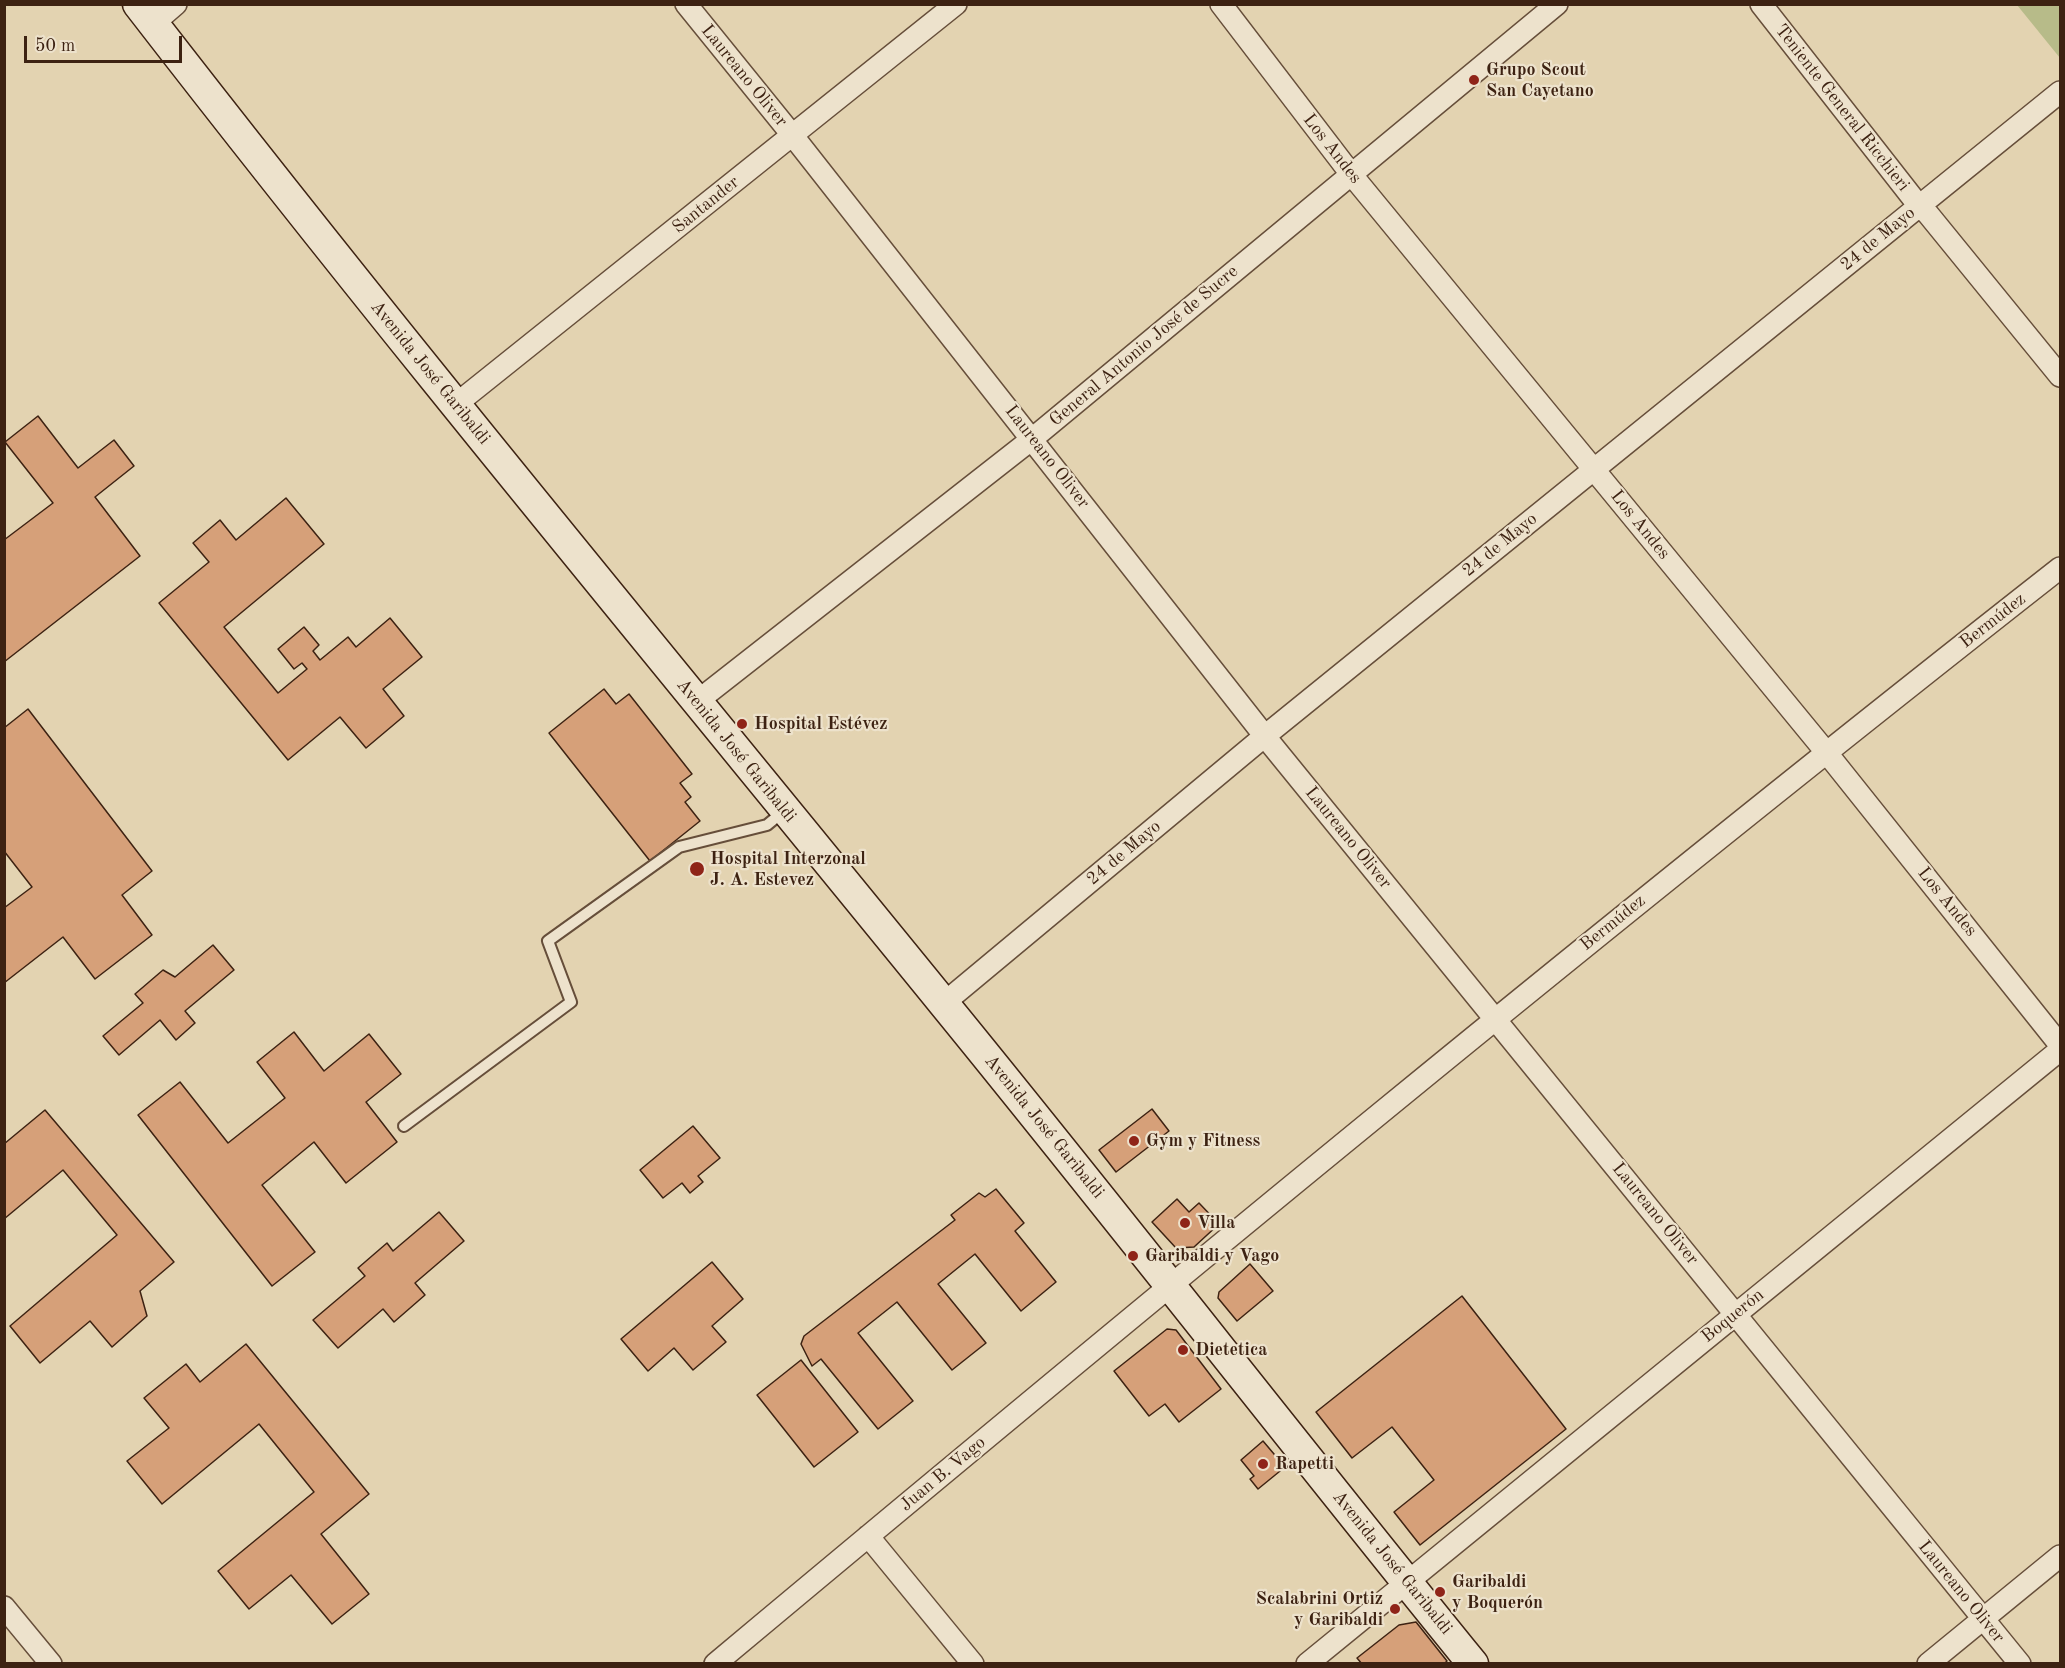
<!DOCTYPE html>
<meta charset="utf-8">
<style>
body{margin:0}
#map{position:relative;width:2065px;height:1668px;overflow:hidden;background:#e3d3b1;font-family:"Old Standard TT",serif}
canvas{display:block}
.frame{position:absolute;inset:0;border:6px solid #3d2212;pointer-events:none}
.scale{position:absolute;left:24px;top:36px;width:158px;height:27px;box-sizing:border-box;border:3px solid #3d2212;border-top:0;padding-left:8px;font-size:18px;line-height:21px;white-space:nowrap;color:#3d2212;-webkit-text-stroke:4px #ede2cc;paint-order:stroke}
</style>
<div id="map">
<canvas width="2065" height="1668"></canvas>
<div class="frame"></div>
<div class="scale">50 m</div>
</div>
<script>
const g = document.querySelector('canvas').getContext('2d');
g.lineJoin = 'round';
function fillPath(path, color) {
  g.fillStyle = color;
  g.fill(path, 'evenodd');
}
function trace(path, color, width, dash) {
  g.strokeStyle = color;
  g.lineWidth = width;
  g.lineCap = dash ? 'butt' : 'round';
  g.setLineDash(dash || []);
  g.stroke(path);
}
function write(font, color, halo, rows, align = 'center') {
  g.font = font + ' "Old Standard TT",serif';
  g.lineWidth = 4.5;
  g.setLineDash([]);
  g.textBaseline = 'middle';
  g.strokeStyle = halo;
  g.fillStyle = color;
  for (const [text, x, y, turn = 0] of rows) {
    g.save();
    g.translate(x, y);
    g.rotate((+turn || 0) * Math.PI / 180);
    g.textAlign = isNaN(turn) ? turn : align;
    if (halo) g.strokeText(text, 0, 0);
    g.fillText(text, 0, 0);
    g.restore();
  }
}
fillPath(new Path2D(`
 M2017,5H2060V58Z`), '#b7bb89');
const building = new Path2D(`
 M38,416L78,468L114,440L134,466L95,497L140,556L4,662V540L53,503L5,442Z
 M286,498L324,544L224,627L278,693L307,669L302,663L294,669L278,649L304,627L319,645L313,651L320,660L348,637L356,647L390,618L422,657L383,689L404,716L366,748L340,717L288,760L159,603L209,562L193,543L220,520L236,540Z
 M604,689L616,704L629,694L692,774L680,783L691,797L685,802L700,821L650,861L549,733Z
 M28,709L152,871L122,895L152,935L95,979L63,937L4,983V908L32,887L4,851V728Z
 M213,945L234,970L185,1011L195,1023L176,1040L160,1020L119,1055L103,1036L143,1003L135,994L163,970L175,977Z
 M294,1032L324,1071L369,1034L401,1074L366,1102L397,1142L346,1183L314,1142L262,1185L315,1252L272,1286L138,1115L180,1082L228,1143L285,1098L257,1062Z
 M1152,1109L1169,1131L1116,1172L1099,1150Z
 M45,1110L174,1262L140,1291L147,1316L112,1347L90,1321L40,1363L10,1326L117,1235L63,1170L4,1219V1144Z
 M693,1126L720,1158L698,1176L703,1182L690,1193L682,1183L663,1198L640,1170Z
 M996,1189L1024,1223L1015,1231L1056,1282L1021,1311L975,1254L938,1284L986,1343L952,1370L897,1302L858,1333L913,1401L878,1429L821,1359L812,1366L801,1344L804,1336L955,1220L951,1215L979,1193L985,1197Z
 M1177,1199L1189,1212L1199,1203L1219,1224L1194,1247L1176,1248L1152,1222Z
 M439,1212L464,1241L415,1283L425,1295L394,1322L383,1309L338,1348L313,1320L365,1276L358,1268L387,1243L393,1251Z
 M712,1262L743,1299L712,1326L726,1342L693,1370L674,1348L648,1371L621,1339Z
 M1250,1264L1273,1291L1237,1321L1218,1298L1219,1292Z
 M1462,1296L1566,1429L1420,1545L1394,1512L1434,1480L1392,1427L1352,1458L1316,1412Z
 M1167,1329L1176,1330L1221,1389L1179,1422L1165,1404L1149,1416L1114,1371Z
 M246,1344L369,1494L321,1534L369,1594L332,1624L291,1575L249,1609L218,1571L314,1492L259,1424L162,1504L127,1461L169,1428L144,1398L186,1364L200,1382Z
 M801,1360L858,1432L814,1467L757,1395Z
 M1263,1441L1285,1467L1258,1489L1250,1479L1254,1476L1241,1460Z
 M1416,1622L1447,1661L1444,1664H1362L1357,1658L1399,1625Z`);
fillPath(building, '#d6a079');
trace(building, '#3d2212', 1.5);
const service = new Path2D(`
 M404,1126L571,1002L548,941L679,847L767,825L784,811`);
const minor = new Path2D(`
 M686,4L793,136L1271,744L2020,1664
 M1221,4L1351,174L1826,752L2060,1045
 M1761,4L1919,206L1928,214L2060,376
 M153,24L176,4
 M455,405L956,4
 M695,703L1032,439L1557,4
 M944,1003L1266,735L2060,92
 M868,1536L973,1664
 M4,1607L51,1664
 M715,1664C1159,1293 1605,925 2060,568
 M1307,1664L2060,1050
 M1928,1664L2060,1556`);
const secondary = new Path2D(`
 M138,4C400,343 674,672 944,1004C1122,1222 1295,1445 1473,1664`);
trace(service, '#664e3a', 14);
trace(minor, '#664e3a', 24);
trace(secondary, '#3d2212', 33);
trace(service, '#ede2cc', 10);
trace(minor, '#ede2cc', 21);
trace(secondary, '#ede2cc', 30);
for (const [x, y, r, color] of [
 [1474,80,6,"#8f2418"],
 [742,724,6,"#8f2418"],
 [697,869,8,"#8f2418"],
 [1134,1141,6,"#8f2418"],
 [1185,1223,6,"#8f2418"],
 [1133,1256,6,"#8f2418"],
 [1183,1350,6,"#8f2418"],
 [1263,1464,6,"#8f2418"],
 [1440,1592,6,"#8f2418"],
 [1395,1609,6,"#8f2418"]
]) {
  const dot = new Path2D();
  dot.arc(x, y, r, 0, 2 * Math.PI);
  g.fillStyle = color;
  g.fill(dot);
  trace(dot, '#ede2cc', 2);
}
write('bold 18px', '#3d2212', '#ede2cc', [
 ["Grupo Scout",1486,70],
 ["San Cayetano",1486,91],
 ["Hospital Estévez",754,724],
 ["Hospital Interzonal",710,859],
 ["J. A. Estevez",710,880],
 ["Gym y Fitness",1146,1141],
 ["Villa",1197,1223],
 ["Garibaldi y Vago",1145,1256],
 ["Dietetica",1195,1350],
 ["Rapetti",1275,1464],
 ["Garibaldi",1452,1582],
 ["y Boquerón",1452,1603],
 ["Scalabrini Ortiz",1383,1599,"right"],
 ["y Garibaldi",1383,1620,"right"]
], 'left');
write('18px', '#3d2212', '#ede2cc', [
 ["Laureano Oliver",744,76,51],
 ["Teniente General Ricchieri",1842,108,52],
 ["Los Andes",1332,149,52],
 ["Santander",706,205,-39],
 ["24 de Mayo",1878,239,-39],
 ["General Antonio José de Sucre",1144,346,-40],
 ["Avenida José Garibaldi",430,373,51],
 ["Laureano Oliver",1047,457,52],
 ["Los Andes",1640,525,51],
 ["24 de Mayo",1500,545,-39],
 ["Bermúdez",1993,621,-38],
 ["Avenida José Garibaldi",736,751,51],
 ["Laureano Oliver",1348,838,51],
 ["24 de Mayo",1124,853,-40],
 ["Los Andes",1947,902,51],
 ["Bermúdez",1613,923,-39],
 ["Avenida José Garibaldi",1044,1127,51],
 ["Laureano Oliver",1655,1214,51],
 ["Boquerón",1733,1316,-39],
 ["Juan B. Vago",943,1474,-40],
 ["Avenida José Garibaldi",1392,1563,51],
 ["Laureano Oliver",1961,1592,51]
]);
</script>
